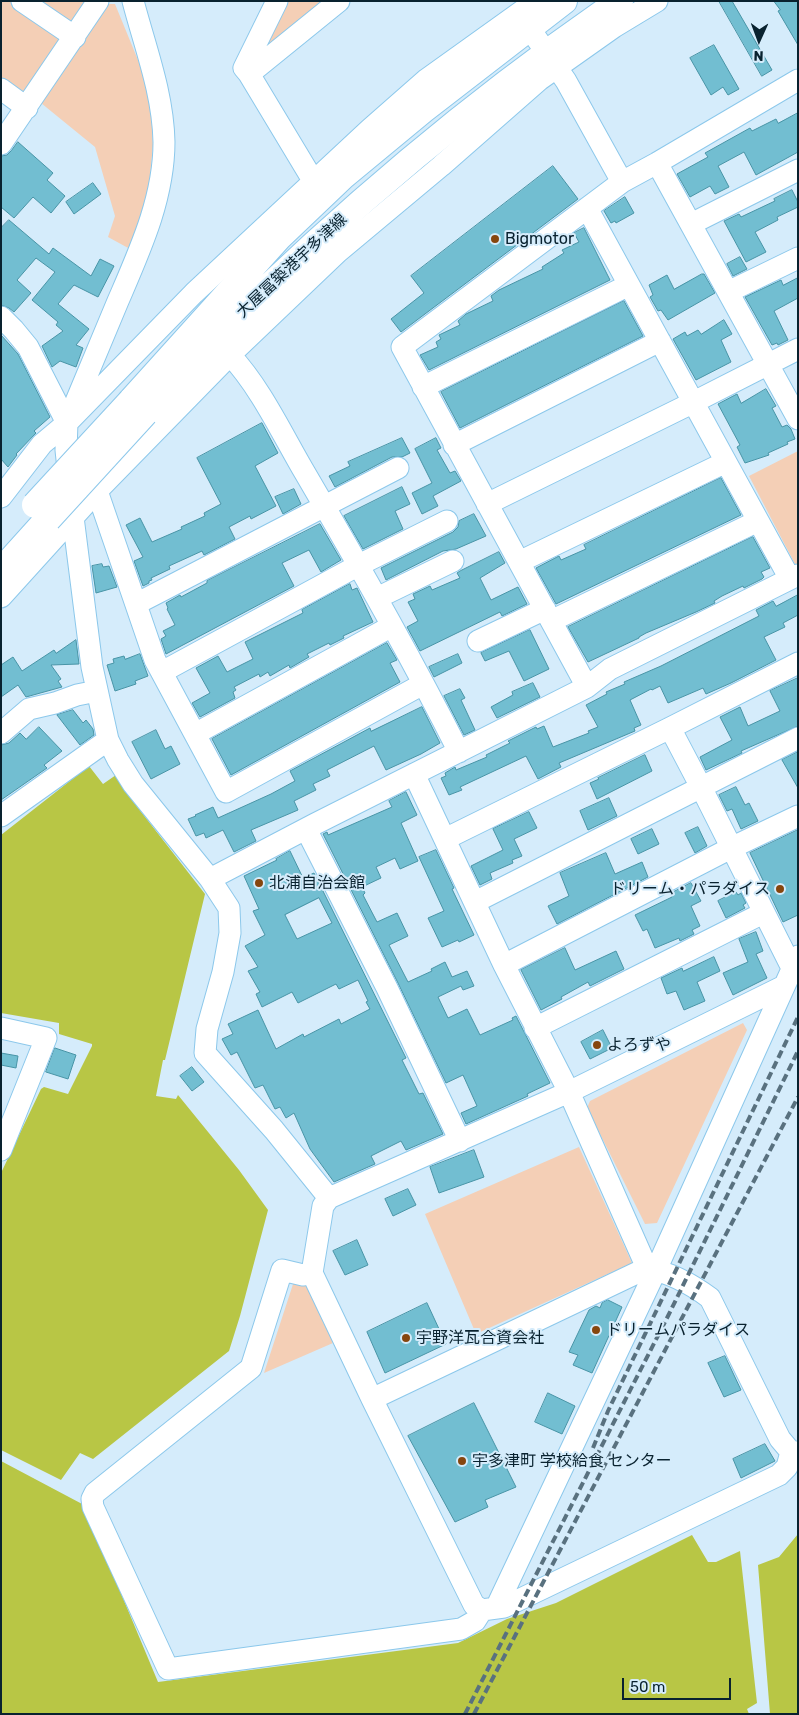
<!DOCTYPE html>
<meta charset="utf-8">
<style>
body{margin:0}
#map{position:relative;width:799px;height:1715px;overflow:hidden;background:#d5ecfb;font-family:Rubik,sans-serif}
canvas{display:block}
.frame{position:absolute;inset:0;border:2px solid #09222f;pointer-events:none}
.north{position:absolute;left:734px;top:15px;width:50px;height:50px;-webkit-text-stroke:4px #d5ecfb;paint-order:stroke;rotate:182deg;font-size:14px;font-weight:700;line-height:20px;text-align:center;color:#09222f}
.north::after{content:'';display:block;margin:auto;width:18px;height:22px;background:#09222f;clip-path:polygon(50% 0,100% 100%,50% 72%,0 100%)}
.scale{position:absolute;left:622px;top:1678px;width:109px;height:22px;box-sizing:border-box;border:2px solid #09222f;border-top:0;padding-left:6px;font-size:15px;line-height:18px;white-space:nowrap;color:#09222f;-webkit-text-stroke:4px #d5ecfb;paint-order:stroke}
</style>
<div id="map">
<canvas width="799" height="1715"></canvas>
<div class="frame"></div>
<div class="north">N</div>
<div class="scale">50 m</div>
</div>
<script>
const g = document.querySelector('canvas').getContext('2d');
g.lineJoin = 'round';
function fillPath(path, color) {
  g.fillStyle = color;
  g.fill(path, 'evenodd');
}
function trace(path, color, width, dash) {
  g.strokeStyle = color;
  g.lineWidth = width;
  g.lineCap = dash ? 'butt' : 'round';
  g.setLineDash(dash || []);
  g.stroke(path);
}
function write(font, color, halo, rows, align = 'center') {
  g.font = font + ' Rubik,"Noto Sans JP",sans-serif';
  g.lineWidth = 4;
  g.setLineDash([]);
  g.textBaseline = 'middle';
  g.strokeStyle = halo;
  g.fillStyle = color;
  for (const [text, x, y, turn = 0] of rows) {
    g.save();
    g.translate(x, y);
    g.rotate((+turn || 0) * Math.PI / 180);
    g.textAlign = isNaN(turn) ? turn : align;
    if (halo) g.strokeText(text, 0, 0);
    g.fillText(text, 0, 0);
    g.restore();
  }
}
fillPath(new Path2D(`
 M1,1H14L66,37L25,94L1,82Z
 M32,1H89L72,28Z
 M282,1H327L252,62Z
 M106,4H115L140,65L151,109L153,145L148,197L130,249L108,237L115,216L95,147L41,103Z
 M798,451V568H797L749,476Z
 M743,1023L747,1030L657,1223L645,1224L587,1108L590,1101Z
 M579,1147L632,1263L476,1334L425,1214Z
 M295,1278L306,1281L333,1343L264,1373Z`), '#f4cfb6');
fillPath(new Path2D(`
 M89,766L103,784L116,775L128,795L205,894L165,1060H163L156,1096L176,1099L178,1095L239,1170L268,1210L240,1316L229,1351L93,1459L80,1453L61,1480L1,1450V1173L41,1089L44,1087L68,1094L92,1046V1044L59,1034V1023L1,1013V835Z
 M1,1461L84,1505L158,1682L458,1643L507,1619L556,1603L692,1535L708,1562H716L740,1551L757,1703L747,1709L749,1714H1Z
 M798,1534V1714H770L758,1565L779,1557Z`), '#b8c645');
const building = new Path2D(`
 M719,1H732L772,70L762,76Z
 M774,1H798V45L778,11L780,10Z
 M714,45L739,89L728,95L723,87L711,95L690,58Z
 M798,113V152L756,175L744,152L718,166L729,187L715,194L710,186L690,197L677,174L708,157L705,153L750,128L752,131L776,119L778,123Z
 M18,142L53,173L47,180L65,196L51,213L33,197L14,218L1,207V156L7,155L11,151Z
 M553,166L578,199L401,332L391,319L424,293L411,276Z
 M93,183L101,194L74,214L66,202Z
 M792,190L798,202V207L777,217L778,220L755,232L766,252L746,262L724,221L739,214L741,217L775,201L774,199Z
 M625,197L634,213L616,223L615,221L611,223L604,211Z
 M9,220L49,254L53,248L91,276L100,259L114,266L98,297L74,285L58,304L89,329L76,345L83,348L76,367L60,361L52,367L42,346L63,331L56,325L58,322L32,300L55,272L36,258L17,280L31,293L14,312L9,308L1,305V228Z
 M584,228L610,280L429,370L420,355L438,347L436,342L441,339L439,335L460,325L458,321L466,314L493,301L491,296L499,290L543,269L542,267L564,253L562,250L579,242L574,233Z
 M740,257L747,269L733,276L727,264Z
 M702,274H704L715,293L668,320L661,310L658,311L650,297L653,295L649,285L667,275L674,289Z
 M798,278V298L774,311L788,340L778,345L777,343L772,345L745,297L781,280L783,285Z
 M624,301L643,336L460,428L441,392Z
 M724,320L732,334L721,340L731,362L696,380L673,339L685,332L687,336L698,330L701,334Z
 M1,335L18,354L50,417L34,431L36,433L16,454L17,455L8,467L1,459Z
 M766,389L776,406L772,408L782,427L787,425L791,429L795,439L787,442L788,444L768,453L769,455L745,463L737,447L740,445L718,404L737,394L741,403Z
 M262,423L278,453L255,466L276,506L251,519L250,516L229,527L235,539L204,555L202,551L169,566L170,569L151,578L152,580L149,581V583L143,586L134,561L143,557L126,525L140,518L152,542L182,529L181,527L205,516L204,513L221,504L197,458Z
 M402,438L410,453L402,457H392L335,487L329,476L350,466L348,462Z
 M436,438L441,448L437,450L450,473L455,471L461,481L433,496L438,506L422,514L412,493L432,483L415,449Z
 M721,478L741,515L556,604L536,568L559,556L561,560L586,549L584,545Z
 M402,487L410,504L395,511L403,529L363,549L344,516Z
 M294,489L301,504L283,514L275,497Z
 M474,514L486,536L456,549L443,551L386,580L381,568L453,532L458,527L459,521Z
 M320,524L341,560L321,572L309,550L282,563L294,586L166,654L161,639L166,636L163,631L175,625L167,609L168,608L166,603L180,595L181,597L207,583V581Z
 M753,537L770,568L761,572L764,577L762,579L744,588L743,586L722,596L714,601L715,603L696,612L646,633L639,637V638L588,662L568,627Z
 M499,552L505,563L480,578L491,600L518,587L527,604L502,616L500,612L420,651L407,627L418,621L408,602L415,599L413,594L430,586L432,590L460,578L457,573L460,571Z
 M102,564L103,567L109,566L117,587L96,593L92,566Z
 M350,584L352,590L357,588L373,622L343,636L344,638L330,645L329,643L307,654L309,657L290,668L289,665L270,676L268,672L260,677L259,674L234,687L236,690L233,692L235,698L200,717L192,703L210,693L196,668L218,656L227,672L253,659L245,642L303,613L302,610Z
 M798,595V615L783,623L785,627L764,637L776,660L731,683L706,694L703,688L668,703L660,686L652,690L651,689L630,700L641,725L634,728L635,731L559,763L561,767L538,779L526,756L460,787L462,790L449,795L441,778L446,776L445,773L455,767L456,770L487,757L486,755L510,743L508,741L536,727L537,729L544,726L553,747L589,733L588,731L598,727L586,705L607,694L606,692L625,684L624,682L661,666L759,616L756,610L773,601L776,606Z
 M530,630L549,669L524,681L509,651L485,661L481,653Z
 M76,640L79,664L51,665L61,679L58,681L62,687L26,697L18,685L1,697V665L13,657L22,671L54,650L56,653Z
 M387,643L397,660L390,663L400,682L231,775L212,739Z
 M140,654L148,676L135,681L136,684L115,691L107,665L114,663L113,659L124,656L125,659Z
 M458,654L462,663L434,677L429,667Z
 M798,678V726L741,751L742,753L706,770L700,757L732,740L720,717L740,707L748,726L780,711L770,691Z
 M533,683L540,697L497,718L491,707L513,695L512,692Z
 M460,689L465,698L461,700L475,730L464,735L444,696Z
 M422,707L440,743L421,754L386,770L374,746L327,770L330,776L313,784L316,790L294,801L298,810L251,830L256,841L234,852L223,830L206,838L204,833L196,836L188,819L196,816L195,815L213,807L218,818L271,794L295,781L290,771L370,728L371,731Z
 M73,710L83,723L86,720L93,729L94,735L80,745L57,715Z
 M39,727L62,751L44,765L47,768L1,800V745L9,743L20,733L26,739Z
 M156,730L165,749L171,746L180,764L151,779L132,742Z
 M798,752V788L782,760Z
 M645,755L652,771L597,799L590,783L599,779L598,778Z
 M736,787L745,805L749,803L758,821L741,829L732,809L727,811L719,795Z
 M406,792L417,815L401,823L418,861L400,869L395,858L376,867L381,878L362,887L365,893L363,895L377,922L397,913L408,936L389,945L408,982L432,971L431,969L445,962L452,977L467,971L474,986L463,990L461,986L438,997L448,1018L467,1009L480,1035L513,1020L512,1018L516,1016L550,1083L527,1094L528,1096L466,1124L461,1113L477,1106L463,1075L446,1083L398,983L323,834L327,832L328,835L392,807L389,801Z
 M609,798L617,816L588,830L580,811Z
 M529,812L537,828L514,839L522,856L512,860L513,863L490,873L492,879L480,885L471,866L503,850L493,829Z
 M698,827L707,846L695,853L685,833Z
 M652,829L659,844L638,854L631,839Z
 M798,830V915L783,922L750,853Z
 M436,850L454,888L452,889L474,935L459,942L458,940L442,947L428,918L444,911L419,857Z
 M290,851L303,878L314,873L406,1058L402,1060L419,1094L423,1093L443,1134L406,1150L401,1141L371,1156L375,1164L334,1182L310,1149L294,1113L286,1118L280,1107L275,1109L263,1085L255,1088L237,1052L231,1055L222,1039L233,1034L228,1024L258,1010L276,1049L303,1034L304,1037L339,1019L341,1024L370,1009L366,1002L368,1001L358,980L339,989L336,984L298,1003L292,992L262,1007L256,994L260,992L248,971L258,967L245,946L265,935L253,911L259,909L244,876L277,860L276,859ZM319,898L332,923L297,939L285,915Z
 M606,853L615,874L642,862L648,877L557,924L548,906L569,896L560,873Z
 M691,883L701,901L691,906L700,926L692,930L694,934L680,941L679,938L655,948L647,929L643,931L635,915L672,897L670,894Z
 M736,892L738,895L741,893L746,903L743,905L745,908L726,918L718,901Z
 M756,932L763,951L756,954L767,978L733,995L723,973L748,962L739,939Z
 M565,948L575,970L616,951L624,969L590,986L588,982L561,997L562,999L541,1010L521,970Z
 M714,957L720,971L697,982L705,1001L684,1010L676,991L667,994L661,978L682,968L683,971Z
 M603,1030L612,1048L590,1059L581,1042Z
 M55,1048L76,1055L68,1079L46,1072Z
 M1,1053L18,1056L16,1068L1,1065Z
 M192,1067L204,1082L192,1091L180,1076Z
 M474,1150L484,1177L439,1193L430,1167Z
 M408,1189L416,1205L393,1216L385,1199Z
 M357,1240L368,1265L345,1275L333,1251Z
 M608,1300L622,1307L592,1373L573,1365L578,1355L569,1352L589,1310L596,1306L600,1308L602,1303Z
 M427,1303L446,1344L385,1373L367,1332Z
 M725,1356L741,1390L724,1397L708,1363Z
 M548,1393L575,1406L562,1434L535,1422Z
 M474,1403L516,1487L485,1500L488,1507L455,1522L408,1436Z
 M765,1444L775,1461L741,1478L733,1459Z`);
fillPath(building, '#72bed1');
trace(building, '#4894a6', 1);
const minor = new Path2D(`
 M22,1L75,37
 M133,1C145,47 163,93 164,142C164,198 140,250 118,301C101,342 84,383 67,423L66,450L73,517L92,667L108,740L118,760L133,784L210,879L229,908L230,933L223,972L207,1029L205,1053L274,1130L329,1198
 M521,16L566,81L622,182
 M249,74L244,68L277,1
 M1,89L27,108
 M1,144L98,1
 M657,163L798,419
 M314,182L249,74L339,1
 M587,208L790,579
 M691,224L798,170
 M728,292L798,258
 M1,317L14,330L28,347L67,423
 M230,355C261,388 282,434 305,473C359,565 411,657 459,752
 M423,387L629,285
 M454,445L660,341
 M97,491L155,660L226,792L423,684
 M1,497L42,444L67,423L194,293L369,130L427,79L536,1
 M487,504L692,403L798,349
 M519,562L726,462
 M1,597L97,491L230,355L338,252L441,166L539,80L614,27L657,1
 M377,598L453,561
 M136,604L398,468
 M551,621L758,521
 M478,641L545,609
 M162,672L359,565L447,521
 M587,687L402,347L622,182L657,163L798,80
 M670,728L701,787L792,968
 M1,733L29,709L55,703L77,695L97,691
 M195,734L392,626
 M414,774L504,965L569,1092L647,1268
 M1,816L108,740
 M306,829L387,988L460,1141
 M445,839L670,728L798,663
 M210,879L315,824L587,687L610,669L798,575
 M475,902L798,738
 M504,965L731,848L798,816
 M784,986L569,1092L329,1198L323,1206L312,1273L372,1399L474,1605L482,1610L504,1607L779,1475L787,1467L791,1452
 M1,1028L46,1038L1,1150
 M535,1028L763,913
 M312,1273L303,1275L282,1270L251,1368L95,1493L92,1499L93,1507L168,1669L461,1629L475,1621L482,1610
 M372,1399L647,1268C671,1273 690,1283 710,1298L780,1439L791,1452H798
 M496,1608L656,1270L798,956`);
const major = new Path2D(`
 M131,401L279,237L342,177L423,110L564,1
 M145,413C170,387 194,360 220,334C343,212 477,99 620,1
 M1,571L48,519`);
trace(minor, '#8cc8eb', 23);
trace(major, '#8cc8eb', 28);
trace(minor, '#fff', 21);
trace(major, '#fff', 26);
trace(new Path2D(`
 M593,1448L608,1411L798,1017
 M465,1714L668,1316L798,1051
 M474,1714L798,1097`), '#59717f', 4, [8, 4]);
const majorBridge = new Path2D(`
 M35,505L131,401
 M48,519L145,413`);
trace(majorBridge, '#8cc8eb', 28, []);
trace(majorBridge, '#fff', 26);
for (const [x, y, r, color] of [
 [495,239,5,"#86460e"],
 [259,883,5,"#86460e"],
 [780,889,5,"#86460e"],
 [597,1045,5,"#86460e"],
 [596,1330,5,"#86460e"],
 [406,1338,5,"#86460e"],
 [462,1461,5,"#86460e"]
]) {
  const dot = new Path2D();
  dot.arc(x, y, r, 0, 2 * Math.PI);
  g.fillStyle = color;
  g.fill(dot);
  trace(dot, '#d5ecfb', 2);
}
write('16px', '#09222f', '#d5ecfb', [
 ["Bigmotor",505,239],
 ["北浦自治会館",269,883],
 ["ドリーム・パラダイス",770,889,"right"],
 ["よろずや",607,1045],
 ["ドリームパラダイス",606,1330],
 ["宇野洋瓦合資会社",416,1338],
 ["宇多津町 学校給食 センター",472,1461]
], 'left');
write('16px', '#09222f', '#d5ecfb', [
 ["大屋冨築港宇多津線",292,266,-43]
]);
</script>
